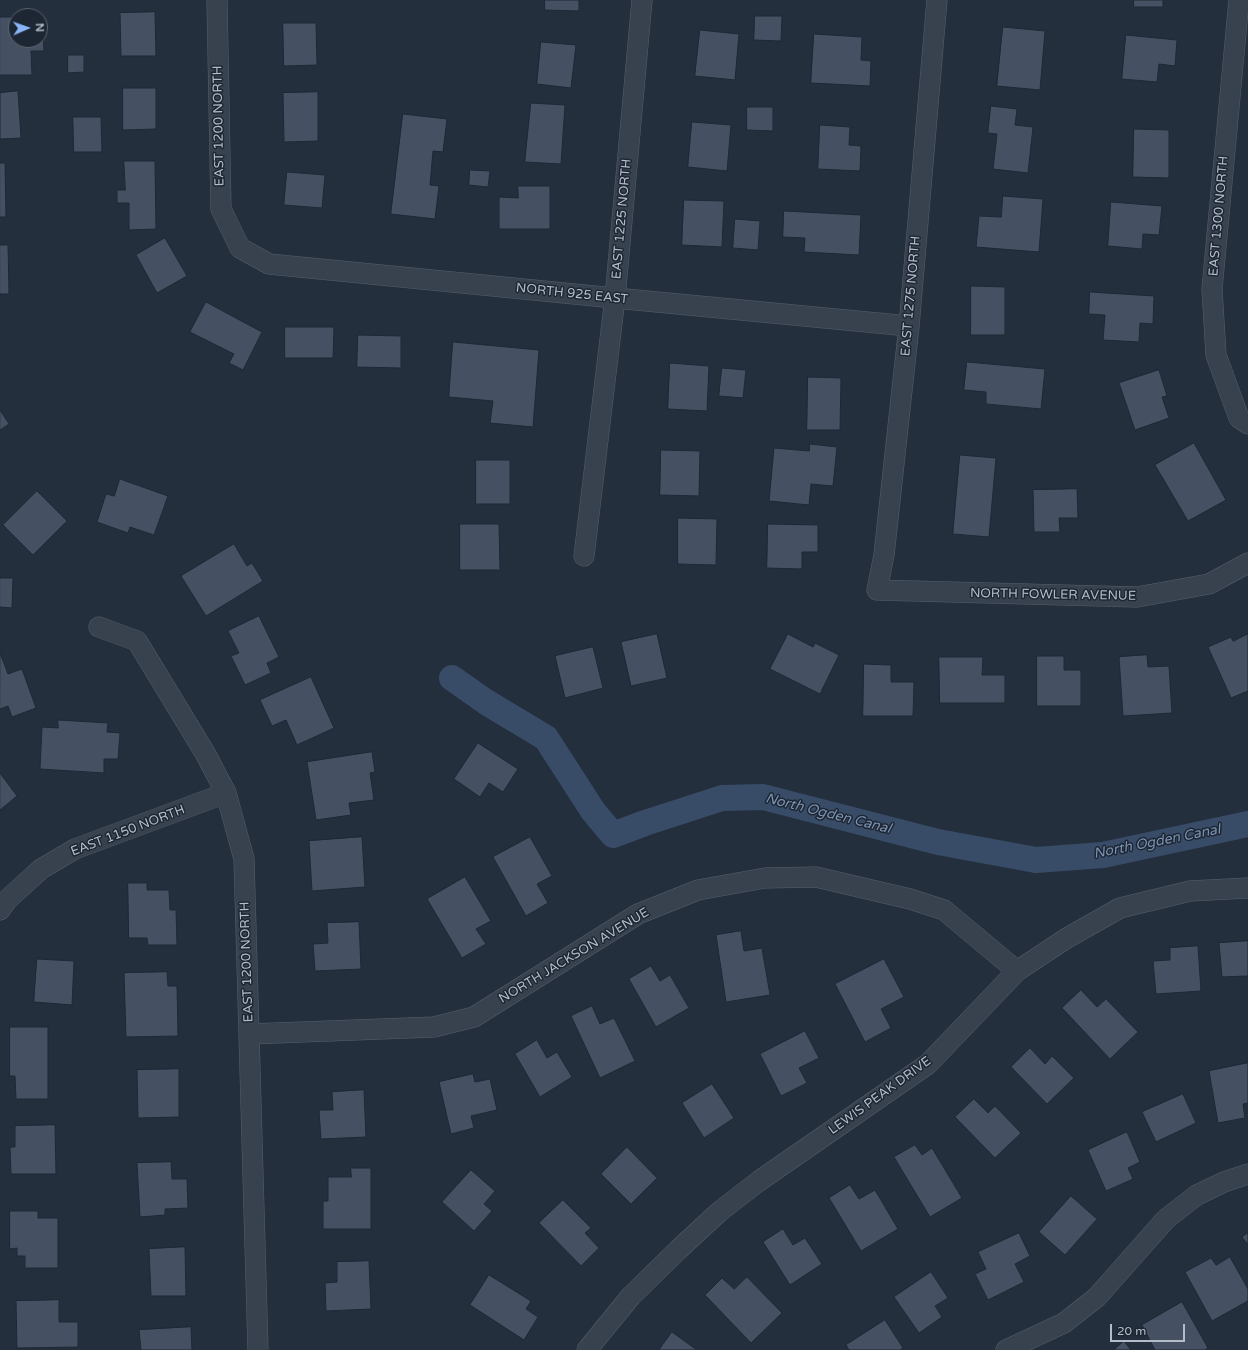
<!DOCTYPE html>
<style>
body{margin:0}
#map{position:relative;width:1248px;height:1350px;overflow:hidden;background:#242f3e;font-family:"Varela Round",sans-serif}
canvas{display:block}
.north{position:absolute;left:8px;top:8px;width:40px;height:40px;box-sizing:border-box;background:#1d2633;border:1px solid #59626f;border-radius:50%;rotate:88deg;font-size:11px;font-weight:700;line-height:16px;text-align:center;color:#b4bcc9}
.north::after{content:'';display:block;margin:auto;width:14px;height:18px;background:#8ab4f8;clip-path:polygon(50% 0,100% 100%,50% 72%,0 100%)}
.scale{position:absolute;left:1110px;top:1324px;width:75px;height:18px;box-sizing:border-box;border:2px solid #b4bcc9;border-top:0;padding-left:5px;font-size:12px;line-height:14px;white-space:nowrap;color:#b4bcc9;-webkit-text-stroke:3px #1d2633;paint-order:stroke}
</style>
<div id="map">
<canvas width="1248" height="1350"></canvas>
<div class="north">N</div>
<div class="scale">20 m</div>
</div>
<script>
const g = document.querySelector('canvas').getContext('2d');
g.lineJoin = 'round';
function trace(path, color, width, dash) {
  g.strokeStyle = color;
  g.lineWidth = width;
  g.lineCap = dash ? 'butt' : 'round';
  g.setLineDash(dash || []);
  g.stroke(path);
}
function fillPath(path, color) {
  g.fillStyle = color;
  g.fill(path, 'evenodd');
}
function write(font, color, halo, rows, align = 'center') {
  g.font = font + ' "Varela Round",sans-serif';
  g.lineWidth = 3;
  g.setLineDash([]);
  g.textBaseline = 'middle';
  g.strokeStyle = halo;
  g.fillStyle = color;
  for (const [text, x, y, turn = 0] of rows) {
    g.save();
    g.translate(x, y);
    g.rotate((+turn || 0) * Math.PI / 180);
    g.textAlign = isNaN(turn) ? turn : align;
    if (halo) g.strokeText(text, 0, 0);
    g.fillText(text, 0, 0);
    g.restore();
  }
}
trace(new Path2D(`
 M452,678L486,702L546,738L593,811L613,835L645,823L722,798L763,797L938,842L1036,860L1103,855L1248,824`), '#394c67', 26);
const building = new Path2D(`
 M545,0H579V11L545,10Z
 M1134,0H1163V7H1134Z
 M155,12L156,56H121L120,13Z
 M755,16H782L781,41L754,40Z
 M0,17H16V40H40V31H43L44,51H31L32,75H0Z
 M283,23H316L317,65L284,66Z
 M1003,27L1045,31L1040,90L997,86Z
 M700,30L739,34L735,80L695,76Z
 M814,34L862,37L861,60L871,61L870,86L811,83Z
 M1126,35L1177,40L1175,66L1159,64L1157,82L1122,79Z
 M541,42L576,45L571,88L537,84Z
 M68,55H84V72L68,73Z
 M123,88H156V129L123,130Z
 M18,91L21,138L0,139V93Z
 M318,92V141L284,142L283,93Z
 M531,103L565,105L561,164L525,162Z
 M991,106L1017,109L1015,125L1033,127L1028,173L993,169L997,134L988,133Z
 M747,107H773V131L747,130Z
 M403,114L447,119L443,152L433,151L430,185L439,186L435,219L391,214Z
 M73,117H101L102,152H74Z
 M692,122L731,125L727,171L688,167Z
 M820,125L850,127L849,145L861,146L860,171L818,169Z
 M1134,129L1169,130V178L1133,177Z
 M124,161H155L156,229L129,230V203H117V190H125Z
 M0,163H5L6,217H0Z
 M470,170L490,171L488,187L469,185Z
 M287,172L325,175L322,208L284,205Z
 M518,186H550V229H499V197L518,198Z
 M1003,196L1043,199L1039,252L976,247L979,216L1001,217Z
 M684,200L724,201L722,247L682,245Z
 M1111,202L1162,206L1159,235L1143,234L1142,249L1108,246Z
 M784,211L861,215L859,255L804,252L805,238L783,237Z
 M735,219L760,221L758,250L733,248Z
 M165,238L187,276L157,293L136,255Z
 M0,245H8L9,294H0Z
 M971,286L1005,287V335H971Z
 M1090,292L1154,296L1153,324L1140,323L1139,342L1103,340L1105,315L1089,314Z
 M206,302L262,332L243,370L229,363L234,354L190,332Z
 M285,327H334L333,358H285Z
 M358,335L401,336V368L357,367Z
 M453,342L539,350L533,427L490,423L493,401L449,397Z
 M967,362L1045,369L1041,409L986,404V392L964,390Z
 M670,363L709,366L707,411L668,409Z
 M722,368L746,370L743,398L719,396Z
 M1159,370L1167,396L1162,397L1169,418L1135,430L1119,383Z
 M808,377L841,378L840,430H807Z
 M0,410L9,424L0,430Z
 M1194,443L1226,500L1188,521L1155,465Z
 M810,444L837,447L833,486L811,484L809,505L769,501L774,448L809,451Z
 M661,450L700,451L699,496L660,495Z
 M960,455L996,458L989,537L953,534Z
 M476,460H510V504H476Z
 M120,479L168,496L154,535L130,527L128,533L97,522L106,494L114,496Z
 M1077,489L1078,518H1059L1060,532H1034L1033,490Z
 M37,491L67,521L33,555L3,525Z
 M678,518L717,519L716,565L678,564Z
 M460,524H499L500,570H460Z
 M768,524L818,525V552H802V569L767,568Z
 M234,544L247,566L252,563L263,581L206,616L181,576Z
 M0,578H13L12,608L0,607Z
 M259,616L279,657L267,663L271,673L245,685L231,656L239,653L228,631Z
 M657,634L667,678L631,686L621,642Z
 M788,634L813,647L815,643L839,655L820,694L770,669Z
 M1248,634V691L1231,698L1208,647L1231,637L1233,641Z
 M593,647L603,688L565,698L555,656Z
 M0,653L8,674L22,669L36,708L12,717L8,706L0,709Z
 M1147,655L1148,667L1169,666L1172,713L1123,716L1119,657Z
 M1037,656H1064V670H1081V706H1037Z
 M939,657H983L982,675H1005V703H940Z
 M864,664L891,665V682H914L913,716H863Z
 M311,677L334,728L297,745L286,720L272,726L260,700Z
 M58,720L108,723L107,732L120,733L118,759H104V773L40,769L42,727L58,728Z
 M478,743L518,769L503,792L489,783L480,797L454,779Z
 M372,752L375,772L370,773L374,800L349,803L351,815L316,820L307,762Z
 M0,773L17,796L0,810Z
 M362,837L365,887L312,891L309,841Z
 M530,837L552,876L537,884L548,903L526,916L493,857Z
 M465,877L491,921L476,929L486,944L462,958L427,899Z
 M128,883H147V890H169L170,910H176L177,945H148L147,938H129Z
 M359,922L361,969L315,971L313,944L328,943L327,923Z
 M741,931L744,951L762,948L770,995L726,1002L716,935Z
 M1248,941V976L1222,977L1219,943Z
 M1198,946L1201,991L1156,994L1153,961L1170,960V948Z
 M37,959L74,961L72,1005L34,1002Z
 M884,959L904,997L881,1009L891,1028L865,1042L835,984Z
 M651,966L660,981L670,975L689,1008L656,1027L629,979Z
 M167,972L168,986H177L178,1036L126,1037L124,973Z
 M1081,990L1097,1007L1106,999L1138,1032L1110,1059L1062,1008Z
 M592,1006L600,1024L614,1018L635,1061L600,1078L571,1016Z
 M10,1027H48V1099H16L15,1076H10Z
 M805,1031L819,1058L799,1068L807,1083L781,1096L760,1054Z
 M537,1040L547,1058L557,1052L572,1077L540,1097L515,1054Z
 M1030,1048L1045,1064L1052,1056L1074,1078L1047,1104L1011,1067Z
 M1248,1063V1103L1243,1104L1245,1118L1218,1123L1209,1071Z
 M179,1069V1117L138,1118L137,1070Z
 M473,1074L475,1082L490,1079L497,1110L471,1116L474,1128L451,1134L439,1082Z
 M712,1084L734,1118L704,1138L682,1103Z
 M364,1090L366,1137L321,1139L319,1110H333L332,1092Z
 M1183,1094L1196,1123L1156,1142L1142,1112Z
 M974,1099L988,1113L995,1106L1021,1133L995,1158L955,1117Z
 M55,1125L56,1174H11L10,1147H15V1126Z
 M1127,1132L1140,1162L1128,1168L1133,1179L1106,1191L1088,1150Z
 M915,1145L922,1155L932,1148L962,1198L930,1217L894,1157Z
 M627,1147L657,1178L631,1204L601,1174Z
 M171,1162L172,1179H187L188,1208L165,1209V1215L140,1217L137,1163Z
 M351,1168H371V1229H323V1201H328V1177H351Z
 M471,1170L495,1191L484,1204L492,1211L474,1231L442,1202Z
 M850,1185L859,1199L875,1190L898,1229L861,1251L829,1198Z
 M1071,1196L1097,1219L1065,1255L1039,1232Z
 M563,1200L591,1228L585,1233L599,1248L581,1266L539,1223Z
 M10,1211H38V1218H58V1268H25V1256H17V1248L10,1249Z
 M783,1229L793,1245L805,1238L822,1264L790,1285L763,1242Z
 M1019,1233L1030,1256L1015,1264L1024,1282L988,1300L975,1274L986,1269L978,1252Z
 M1248,1233V1245L1242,1237Z
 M185,1247L186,1296H151L149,1249Z
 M1230,1257L1248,1289V1301L1212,1321L1185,1272L1211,1258L1216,1265Z
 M369,1261L371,1309L326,1311L325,1283L337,1282V1262Z
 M931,1272L948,1298L935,1306L942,1317L919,1333L894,1297Z
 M489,1275L531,1301L526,1309L538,1317L524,1340L470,1305Z
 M747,1277L782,1313L751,1343L705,1295L722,1278L734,1289Z
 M59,1300V1322H78V1347L17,1348L16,1301Z
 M1182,1302L1208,1348L1205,1350H1155L1142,1325Z
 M885,1320L903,1348L900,1350H849L846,1345Z
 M191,1327L192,1350H141L139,1330Z
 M672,1332L697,1350H659Z
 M1124,1341L1131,1350H1114Z`);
fillPath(building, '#455162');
trace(building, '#1f2835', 1);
const minor = new Path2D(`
 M217,0L221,209L240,248L269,264L615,298L909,326
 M937,0L909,326L884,555L877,590L1137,597L1209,584L1248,563
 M1239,0L1212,289L1216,355L1239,418L1248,424
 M584,556L615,298L642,0
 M99,627L137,641L205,753L226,793L244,859L258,1350
 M0,910L7,900L41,869L75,849L226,793
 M249,1034L434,1027L474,1017L638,914L698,890L765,878L816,877L910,899L944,910L1017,971
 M587,1350L631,1296L678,1250L719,1212L759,1181L928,1064L1017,971L1067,938L1120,908L1190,891L1248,888
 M1006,1350L1064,1323L1097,1297L1166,1219L1197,1195L1224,1182L1248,1174`);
trace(minor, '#565f6c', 21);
trace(minor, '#38414e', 20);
write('13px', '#b4bcc9', '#1d2633', [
 ["EAST 1200 NORTH",219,126,-91],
 ["EAST 1300 NORTH",1219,216,-85],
 ["EAST 1225 NORTH",622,219,-85],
 ["NORTH 925 EAST",572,294,6],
 ["EAST 1275 NORTH",911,296,-85],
 ["NORTH FOWLER AVENUE",1053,595,1],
 ["EAST 1150 NORTH",128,831,-21],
 ["NORTH JACKSON AVENUE",574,956,-31],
 ["EAST 1200 NORTH",247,962,-92],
 ["LEWIS PEAK DRIVE",880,1096,-36]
]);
write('italic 14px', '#7c92b1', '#1d2633', [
 ["North Ogden Canal",828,814,14],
 ["North Ogden Canal",1157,842,-11]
]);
</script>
